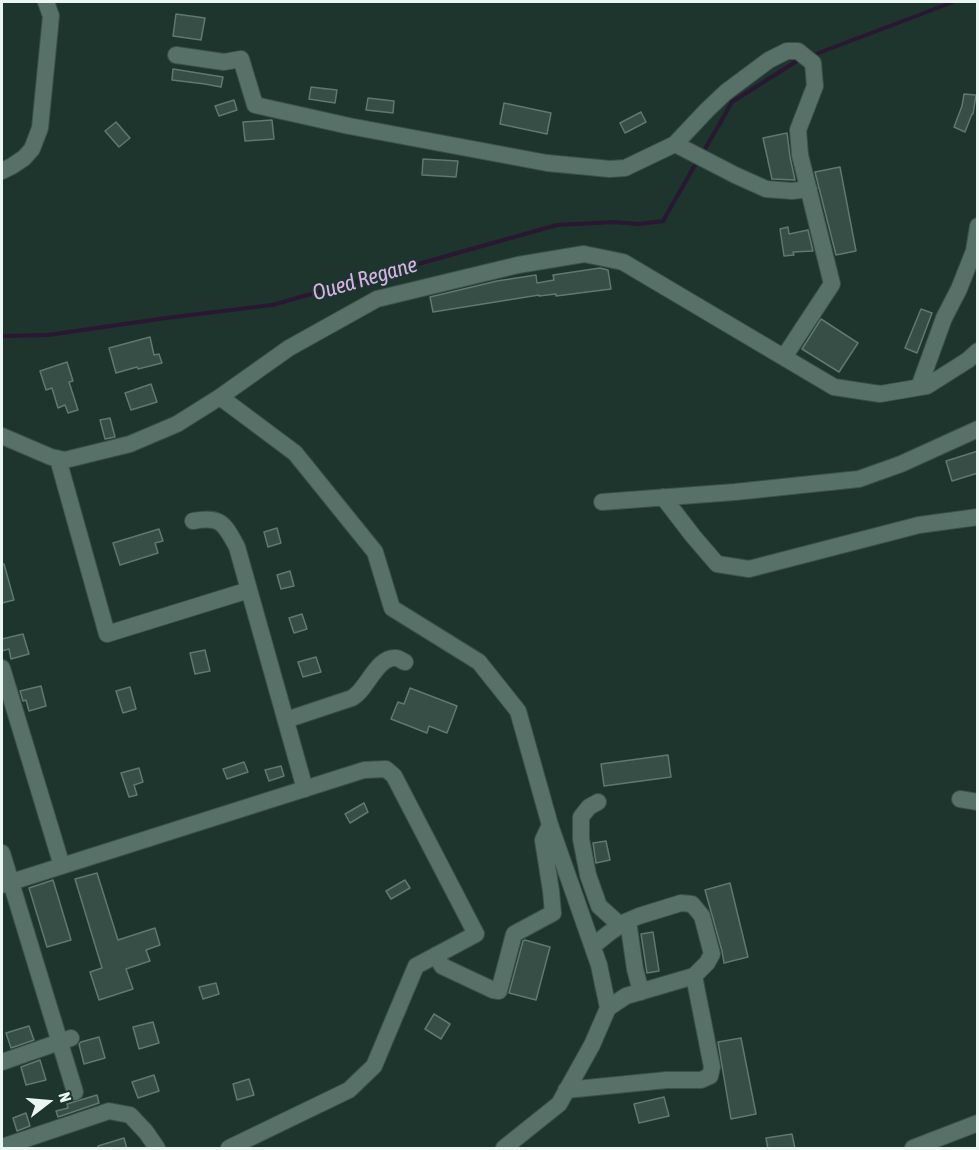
<!DOCTYPE html>
<style>
body{margin:0}
#map{position:relative;width:979px;height:1150px;overflow:hidden;background:#1d352d;font-family:"Asap Condensed",sans-serif}
canvas{display:block}
.frame{position:absolute;inset:0;border:3px solid #e9f6f1;pointer-events:none}
.north{position:absolute;left:18px;top:1072px;width:60px;height:60px;-webkit-text-stroke:4px #1d352d;paint-order:stroke;rotate:74deg;font-size:16px;font-weight:700;line-height:24px;text-align:center;color:#e9f6f1}
.north::after{content:'';display:block;margin:auto;width:21px;height:27px;background:#e9f6f1;clip-path:polygon(50% 0,100% 100%,50% 72%,0 100%)}
</style>
<div id="map">
<canvas width="979" height="1150"></canvas>
<div class="frame"></div>
<div class="north">N</div>
</div>
<script>
const g = document.querySelector('canvas').getContext('2d');
g.lineJoin = 'round';
function trace(path, color, width, dash) {
  g.strokeStyle = color;
  g.lineWidth = width;
  g.lineCap = dash ? 'butt' : 'round';
  g.setLineDash(dash || []);
  g.stroke(path);
}
function fillPath(path, color) {
  g.fillStyle = color;
  g.fill(path, 'evenodd');
}
function write(font, color, halo, rows, align = 'center') {
  g.font = font + ' "Asap Condensed",sans-serif';
  g.lineWidth = 4.5;
  g.setLineDash([]);
  g.textBaseline = 'middle';
  g.strokeStyle = halo;
  g.fillStyle = color;
  for (const [text, x, y, turn = 0] of rows) {
    g.save();
    g.translate(x, y);
    g.rotate((+turn || 0) * Math.PI / 180);
    g.textAlign = isNaN(turn) ? turn : align;
    if (halo) g.strokeText(text, 0, 0);
    g.fillText(text, 0, 0);
    g.restore();
  }
}
trace(new Path2D(`
 M816,54L953,2
 M705,149L732,102L797,61
 M2,336L48,335L166,318L272,305L557,225L613,222L639,224L663,221L695,165`), '#2a1732', 4);
const building = new Path2D(`
 M176,14L205,18L201,40L173,36Z
 M173,69L223,77L221,87L205,84L172,80Z
 M311,87L337,90L335,103L309,99Z
 M964,94L976,95L973,114H972L965,132L954,127L962,106Z
 M368,98L394,101L393,113L366,110Z
 M234,100L237,110L219,116L215,106Z
 M504,103L551,113L547,134L500,124Z
 M641,112L646,122L625,133L620,123Z
 M272,120L274,139L245,141L243,122Z
 M116,122L130,138L119,147L105,131Z
 M787,133L790,157L795,180L772,179L763,138Z
 M423,159L458,161L456,177L422,175Z
 M840,167L856,251L836,255L815,172Z
 M788,227L789,234L808,230L813,251L793,252L794,255L784,256L780,229Z
 M600,268L608,270L611,289L556,296V294L539,296V295L433,312L430,297L497,281L536,275L537,283L554,280L553,275Z
 M921,309L932,313L917,353L905,348Z
 M821,319L858,343L839,372L802,349Z
 M150,337L154,355L159,354L162,363L138,369L137,367L116,373L109,348Z
 M67,362L73,381L69,382L78,410L68,413L65,405L58,408L52,388L46,390L40,371Z
 M151,384L157,402L131,410L125,393Z
 M110,418L115,437L105,439L100,420Z
 M978,451V473L952,481L946,461Z
 M277,528L281,543L268,547L264,532Z
 M159,529L163,541L155,543L158,553L120,565L113,543Z
 M2,564H4L14,600L2,603Z
 M290,571L294,586L281,589L277,575Z
 M302,614L307,629L294,633L289,618Z
 M23,634L29,654L11,659L9,649L2,651V639Z
 M205,650L210,671L195,674L190,653Z
 M316,657L321,672L303,677L298,662Z
 M41,686L46,706L29,711L26,700L23,701L20,691Z
 M130,687L136,709L123,713L116,691Z
 M410,688L457,706L447,733L429,726L427,733L391,719L398,702L404,704Z
 M668,755L671,777L604,786L601,764Z
 M244,762L248,772L227,779L223,769Z
 M281,766L284,776L269,781L265,770Z
 M139,768L143,782L134,785L137,795L129,797L121,773Z
 M364,803L368,812L350,823L345,814Z
 M606,841L610,860L596,863L593,843Z
 M97,873L118,940L155,928L160,945L146,950L150,961L126,969L133,989L99,1000L90,972L102,968L75,879Z
 M53,880L71,940L47,947L29,888Z
 M405,880L410,888L391,899L386,891Z
 M730,883L748,957L724,963L722,951L705,890Z
 M653,932L659,971L647,973L641,934Z
 M525,940L550,947L536,1000L509,993L523,941Z
 M216,983L219,994L203,999L199,987Z
 M434,1014L450,1024L441,1039L425,1029Z
 M153,1022L159,1043L139,1049L133,1027Z
 M29,1026L34,1040L11,1048L6,1033Z
 M99,1037L105,1058L84,1064L79,1044L81,1042Z
 M741,1038L756,1114L731,1119L718,1042Z
 M40,1060L46,1080L26,1085L21,1067Z
 M154,1075L159,1091L138,1098L132,1082Z
 M249,1079L254,1095L237,1100L233,1084Z
 M97,1095L99,1103L58,1117L56,1111L68,1108L67,1104Z
 M664,1097L669,1116L639,1123L634,1104Z
 M26,1113L30,1126L17,1131L13,1118Z
 M792,1134L795,1149H768L766,1138Z
 M124,1138L127,1149H99L98,1146Z`);
fillPath(building, '#364e46');
trace(building, '#5f7870', 1.5);
const minor = new Path2D(`
 M176,55L224,62L241,59L255,105L349,126L547,163L610,169L625,168L675,144L707,110L726,92L769,60L787,51H798L813,63L815,86L798,130L800,155L832,284L784,357
 M675,144L735,175L766,189L792,191L809,189
 M2,171L12,166L24,158L32,149L40,128L51,16L46,2
 M919,387L944,318L959,289L974,251L978,226
 M220,397L295,453L375,552L392,608L479,662L518,711L550,825L599,965L608,1008L592,1045L559,1104L504,1148
 M2,436L51,457L65,460L130,444L177,424L220,397L289,348L377,299L518,265L584,254L623,262L834,387L880,394L927,386L968,360L978,351
 M58,459L107,634L249,590
 M663,497L693,536L717,564L749,569L919,525L978,517
 M602,502L735,492L859,479L901,464L978,429
 M193,521C221,516 224,523 237,547L305,789
 M2,668L62,866
 M286,720L352,698C367,690 377,656 396,658C399,658 402,661 405,662
 M960,799L978,802
 M598,802L589,807L581,817V839L588,875L599,906L620,925
 M2,853L75,1092
 M2,885L364,770L386,769L394,776L476,934L416,966L374,1066L349,1090L229,1148
 M628,921L635,969L641,992
 M593,946L609,933L625,922L639,916L681,903L692,904L702,916L712,954L707,963L694,976L626,996L608,1008
 M436,955L442,966L493,990L499,991L514,934L553,913L551,891L543,840L550,825
 M2,1062L71,1038
 M566,1090L667,1080H701L710,1076L712,1067L694,976
 M2,1147L109,1111L130,1115L146,1132L157,1148
 M913,1148L978,1123`);
trace(minor, '#3c504b', 18);
trace(minor, '#577068', 16);
write('italic 22px', '#d7b2e8', '#1d352d', [
 ["Oued Regane",365,279,-16]
]);
</script>
